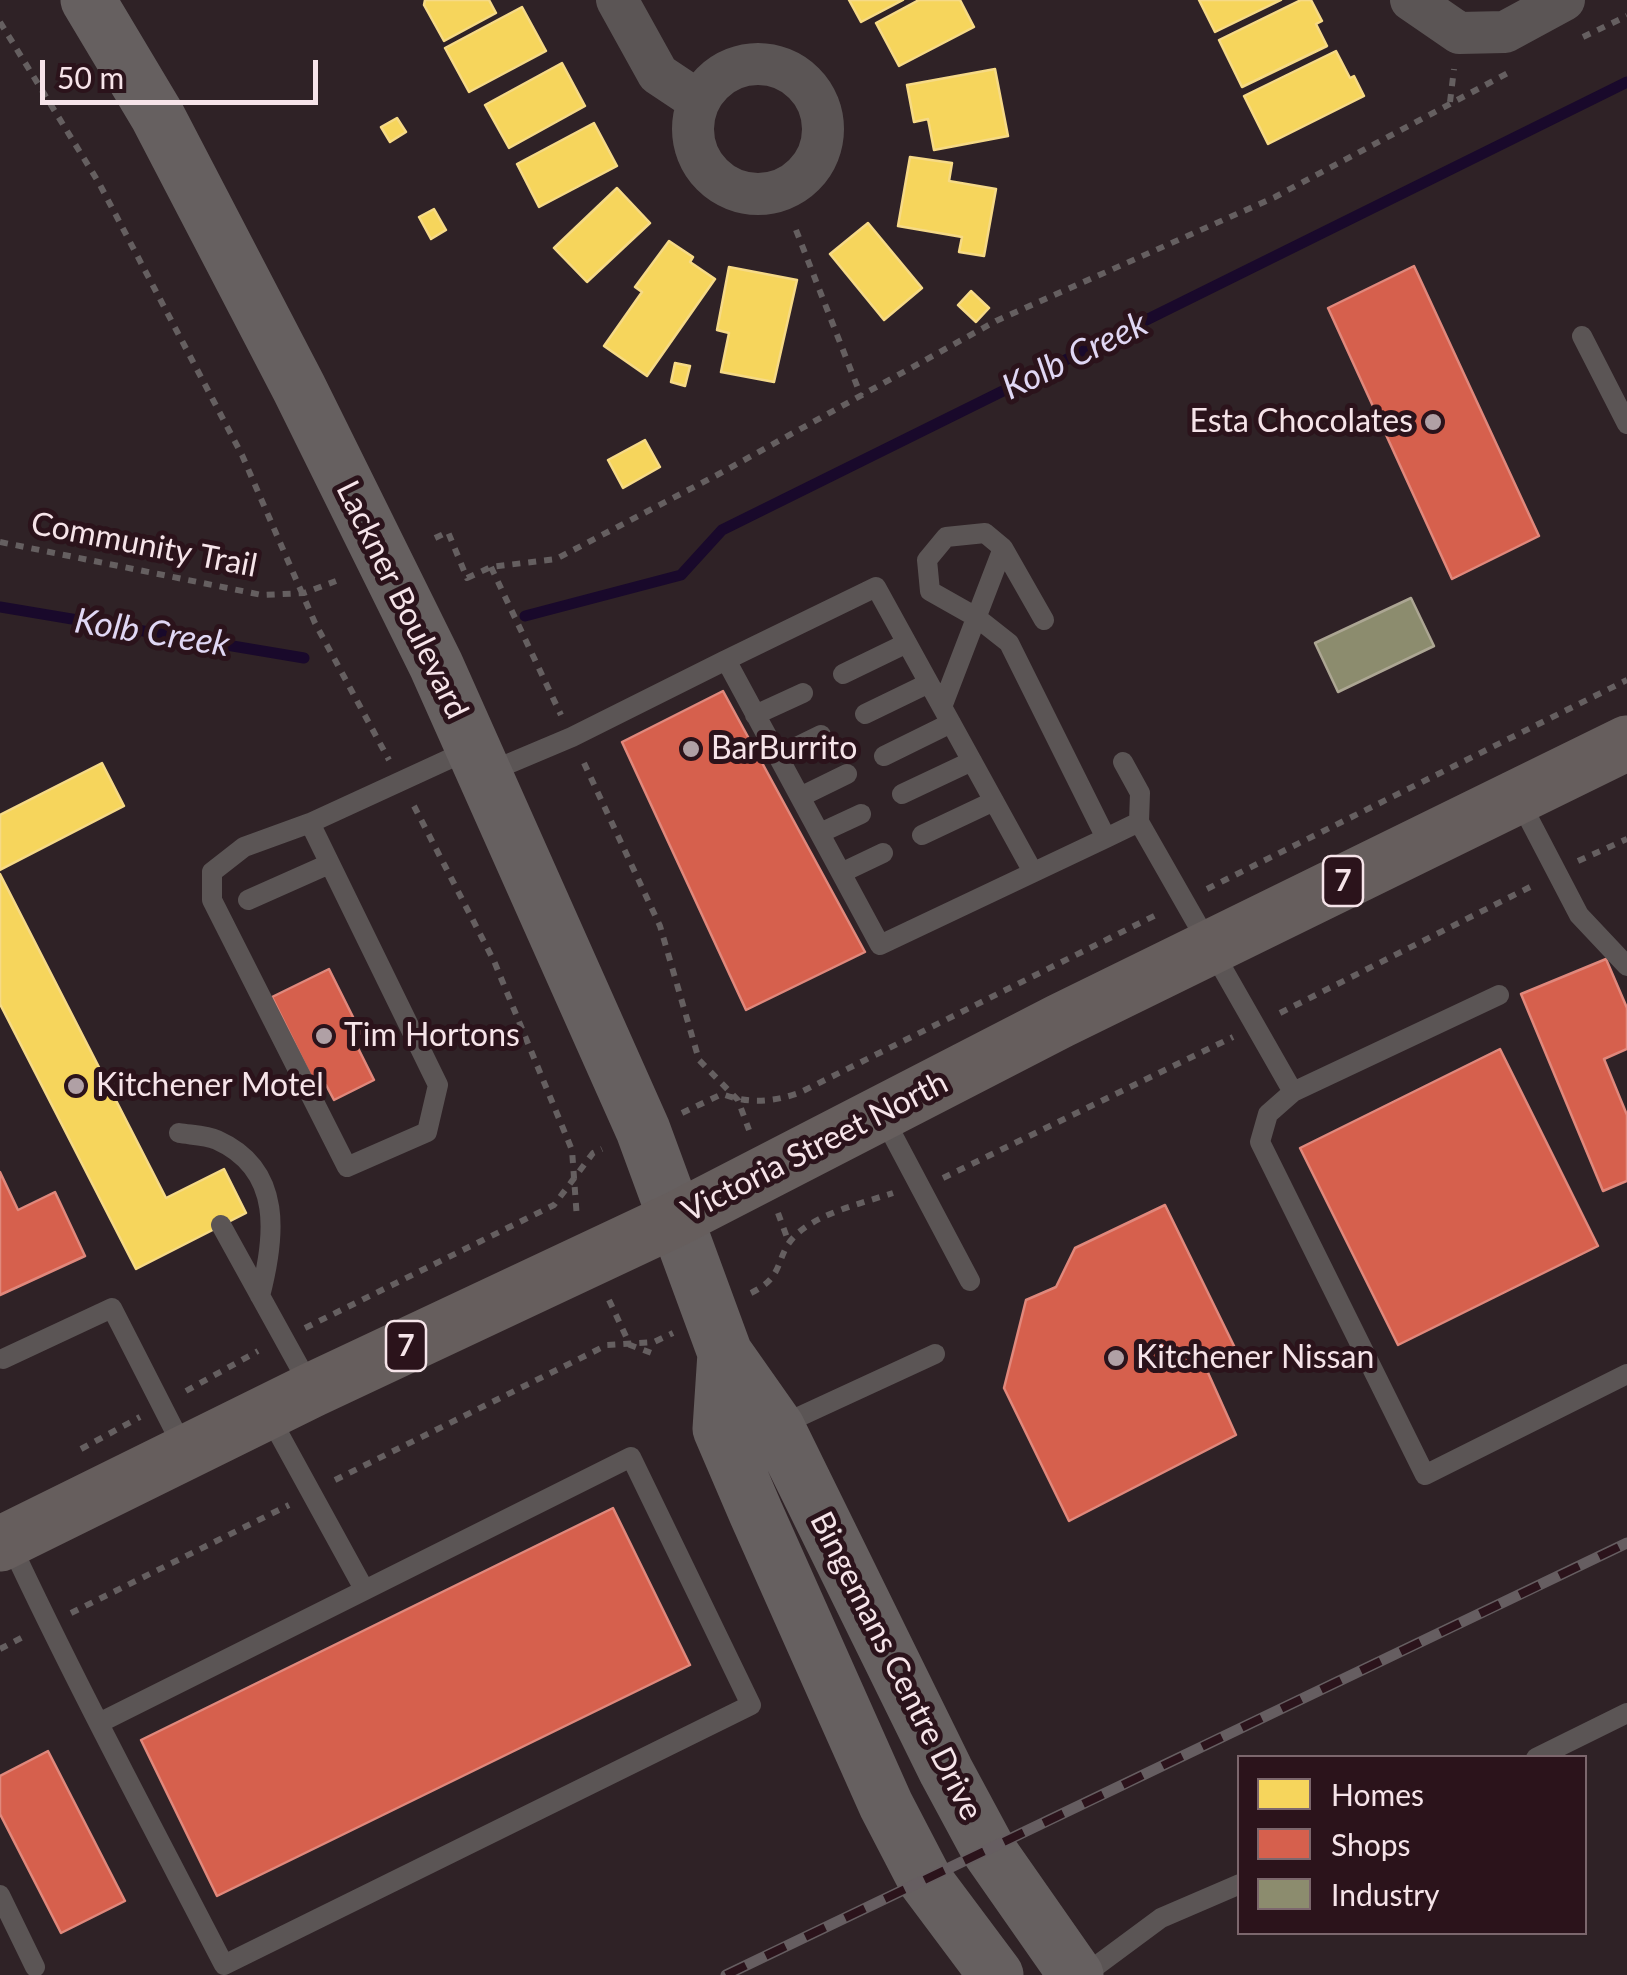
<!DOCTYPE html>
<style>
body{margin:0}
#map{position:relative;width:1627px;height:1975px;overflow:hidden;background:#2f2226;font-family:Lato,sans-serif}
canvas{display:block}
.legend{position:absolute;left:1237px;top:1755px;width:350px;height:180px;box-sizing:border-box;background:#2b131b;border:2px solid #7c676d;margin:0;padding:12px 18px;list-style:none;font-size:30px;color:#f6e4e9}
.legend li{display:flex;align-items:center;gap:20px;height:50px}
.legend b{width:50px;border:2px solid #7c676d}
.scale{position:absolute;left:40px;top:60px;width:278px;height:45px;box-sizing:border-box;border:5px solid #f6e4e9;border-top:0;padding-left:12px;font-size:30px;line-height:35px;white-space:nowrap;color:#f6e4e9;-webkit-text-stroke:8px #2b131b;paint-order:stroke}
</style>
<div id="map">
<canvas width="1627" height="1975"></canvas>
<ul class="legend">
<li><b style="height:28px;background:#f6d55c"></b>Homes</li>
<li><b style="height:28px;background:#d6604d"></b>Shops</li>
<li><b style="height:28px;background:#8c8c6e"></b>Industry</li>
</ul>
<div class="scale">50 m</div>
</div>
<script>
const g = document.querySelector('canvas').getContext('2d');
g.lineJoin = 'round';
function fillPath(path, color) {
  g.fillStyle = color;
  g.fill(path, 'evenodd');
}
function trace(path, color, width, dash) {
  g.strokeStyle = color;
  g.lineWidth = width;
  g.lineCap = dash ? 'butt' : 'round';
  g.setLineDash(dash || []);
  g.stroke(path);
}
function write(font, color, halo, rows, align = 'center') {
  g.font = font + ' Lato,sans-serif';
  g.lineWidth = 10;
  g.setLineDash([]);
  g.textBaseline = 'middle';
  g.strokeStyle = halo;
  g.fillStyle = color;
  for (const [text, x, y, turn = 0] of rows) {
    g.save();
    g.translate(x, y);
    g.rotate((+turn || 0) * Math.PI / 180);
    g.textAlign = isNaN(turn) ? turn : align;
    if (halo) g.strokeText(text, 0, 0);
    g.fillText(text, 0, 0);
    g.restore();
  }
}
const homes = new Path2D(`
 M425,0H489L496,13L444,41L424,5Z
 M849,0H903L861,22Z
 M919,0H960L974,27L899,66L876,23Z
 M1199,0H1281L1215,32Z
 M1301,0H1311L1322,21L1316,24L1327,46L1242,87L1219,40Z
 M522,7L546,51L469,92L445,48Z
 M1336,51L1350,78L1354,76L1364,96L1268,144L1244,96Z
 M562,63L585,106L509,148L485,105Z
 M995,69L1008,136L934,150L928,119L914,122L907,85Z
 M397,118L406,132L390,142L381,127Z
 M594,123L617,166L539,207L517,164Z
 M910,157L952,163L949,181L996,189L984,256L959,252L962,237L898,226Z
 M617,188L650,223L587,282L554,248Z
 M434,209L446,230L431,239L419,217Z
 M868,223L922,288L884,320L830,254Z
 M669,241L693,257L690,262L715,279L647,376L604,346L642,292L635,287Z
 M729,267L797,280L774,382L721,372L729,333L717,330Z
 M971,291L989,308L976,322L958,305Z
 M675,363L690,366L685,386L671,382Z
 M645,440L660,467L623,488L608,460Z
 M102,763L124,806L0,870V815Z
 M0,874L166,1198L224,1169L246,1213L136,1269L0,1004Z`);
fillPath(homes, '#f6d55c');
trace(homes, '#f6da86', 2.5);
const shops = new Path2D(`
 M1414,266L1539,536L1452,579L1328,308Z
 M723,691L865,952L746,1010L622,742Z
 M1606,959L1627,1008V1049L1604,1059L1627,1115V1181L1603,1191L1521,994Z
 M329,969L361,1033L353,1038L374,1080L334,1100L326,1085L317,1089L272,997Z
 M1500,1049L1598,1246L1398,1345L1300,1148Z
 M0,1172L18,1210L55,1192L85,1256L0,1295Z
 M1165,1205L1236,1350L1205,1366L1236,1435L1069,1521L1004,1388L1026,1300L1056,1287L1075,1248Z
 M613,1508L690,1665L217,1896L141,1740Z
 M48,1751L125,1901L61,1933L0,1814V1776Z`);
fillPath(shops, '#d6604d');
trace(shops, '#e0887c', 2.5);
const industry = new Path2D(`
 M1411,598L1434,646L1338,692L1315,643Z`);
fillPath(industry, '#8c8c6e');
trace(industry, '#aca693', 2.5);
trace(new Path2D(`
 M0,607L304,658
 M525,616L681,575L722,530L1627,82`), '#19092b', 11);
trace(new Path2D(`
 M0,22L99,183L242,455L315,623L389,760
 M1583,37L1627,16
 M1450,102L1454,69
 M796,230L861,396
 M435,538L448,532L467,578L491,567L556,559L717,475L996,321L1275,197L1508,73
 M0,542L262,595L304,593L336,581
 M491,567L561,715
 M584,763L660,926L699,1060L738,1100L749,1130
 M414,806L494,961L572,1150L577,1219
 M1578,861L1627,839
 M1207,889L1627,680
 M1280,1013L1532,886
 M682,1113L722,1094C749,1104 772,1102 799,1093L1160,913
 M943,1178L1233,1037
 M778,1213L789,1243
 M751,1293C788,1275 773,1255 798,1233C822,1212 863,1203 893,1193
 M609,1300L630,1345L657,1355
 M305,1328L554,1205L593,1153L602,1149
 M186,1391L258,1351
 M81,1449L140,1417
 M335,1480L607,1345L654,1342L673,1333
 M71,1613L289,1505
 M0,1649L25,1636`), '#655f60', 6, [8, 8]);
trace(new Path2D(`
 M1582,336L1627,424
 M1003,548L985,533L946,537L927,560L930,591L976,617L1009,643L1106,838
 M843,674L907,643
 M942,707L1003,548L1044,620
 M865,714L929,683
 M755,715L803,693
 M778,756L821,735
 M884,756L951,723
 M1123,762L1140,793L1139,822
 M489,772L572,737L726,660
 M902,794L972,761
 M800,797L847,774
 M1518,798L1579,915L1627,966
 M310,823L438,1085L427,1132L347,1167L212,900V872L244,847L310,823L471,749
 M820,833L861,814
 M922,835L994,801
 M1033,872L876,587L726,660L880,945L1106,838L1139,822L1293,1092
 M841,873L883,853
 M248,900L329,864
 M1499,995L1293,1092L1268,1114L1260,1142L1425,1475L1627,1374
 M882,1115L970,1281
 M179,1133C191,1135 206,1135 217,1140C284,1170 275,1238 260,1296
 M221,1225L311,1388
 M3,1359L112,1308L185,1451
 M268,1414L364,1589
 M779,1426L935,1354
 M9,1541C76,1684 151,1824 224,1965L751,1705L631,1457L99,1723
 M1536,1758L1627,1713
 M0,1895L35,1967
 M1084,1975L1161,1918L1240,1884`), '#5b5555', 20);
trace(new Path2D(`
 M617,0L658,74L697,100
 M1411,0L1459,33L1505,32L1564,0
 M693 129a65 65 0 1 1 130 0a65 65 0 1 1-130 0Z`), '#5b5555', 42);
trace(new Path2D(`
 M88,0L158,117L299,388L436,665L643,1130L725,1353L777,1427L946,1771L988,1849L1076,1975
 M725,1353L720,1429L756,1513L886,1805L925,1880L996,1975`), '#666060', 55);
trace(new Path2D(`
 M0,1544L312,1390L676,1219L1060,1021L1627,743`), '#665e5d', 55);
const rail = new Path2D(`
 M726,1975L1627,1543`);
trace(rail, '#665e61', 11);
trace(rail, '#2b131b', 8, [22]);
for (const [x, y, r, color] of [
 [1433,422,10,"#b0a0a5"],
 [691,749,10,"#b0a0a5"],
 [324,1036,10,"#b0a0a5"],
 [76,1086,10,"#b0a0a5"],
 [1116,1358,10,"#b0a0a5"]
]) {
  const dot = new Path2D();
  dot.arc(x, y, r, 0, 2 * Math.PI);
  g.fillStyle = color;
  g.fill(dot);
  trace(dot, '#2b131b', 4);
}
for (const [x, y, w] of [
 [1343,881,40],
 [406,1346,40]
]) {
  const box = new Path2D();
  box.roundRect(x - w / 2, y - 25, w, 50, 8);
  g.fillStyle = '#2b131b';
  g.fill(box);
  trace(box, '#f6e4e9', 2.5);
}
write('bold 30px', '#f6e4e9', null, [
 ["7",1343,881],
 ["7",406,1346]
]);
write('32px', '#f6e4e9', '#2b131b', [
 ["Esta Chocolates",1413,422,"right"],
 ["BarBurrito",711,749],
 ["Tim Hortons",344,1036],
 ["Kitchener Motel",96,1086],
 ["Kitchener Nissan",1136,1358]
], 'left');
write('32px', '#f6e4e9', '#2b131b', [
 ["Community Trail",144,545,11],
 ["Lackner Boulevard",402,600,64],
 ["Victoria Street North",815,1147,-27],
 ["Bingemans Centre Drive",896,1666,63]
]);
write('italic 35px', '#e0d7f4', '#2b131b', [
 ["Kolb Creek",1075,356,-26],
 ["Kolb Creek",152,633,9]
]);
</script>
